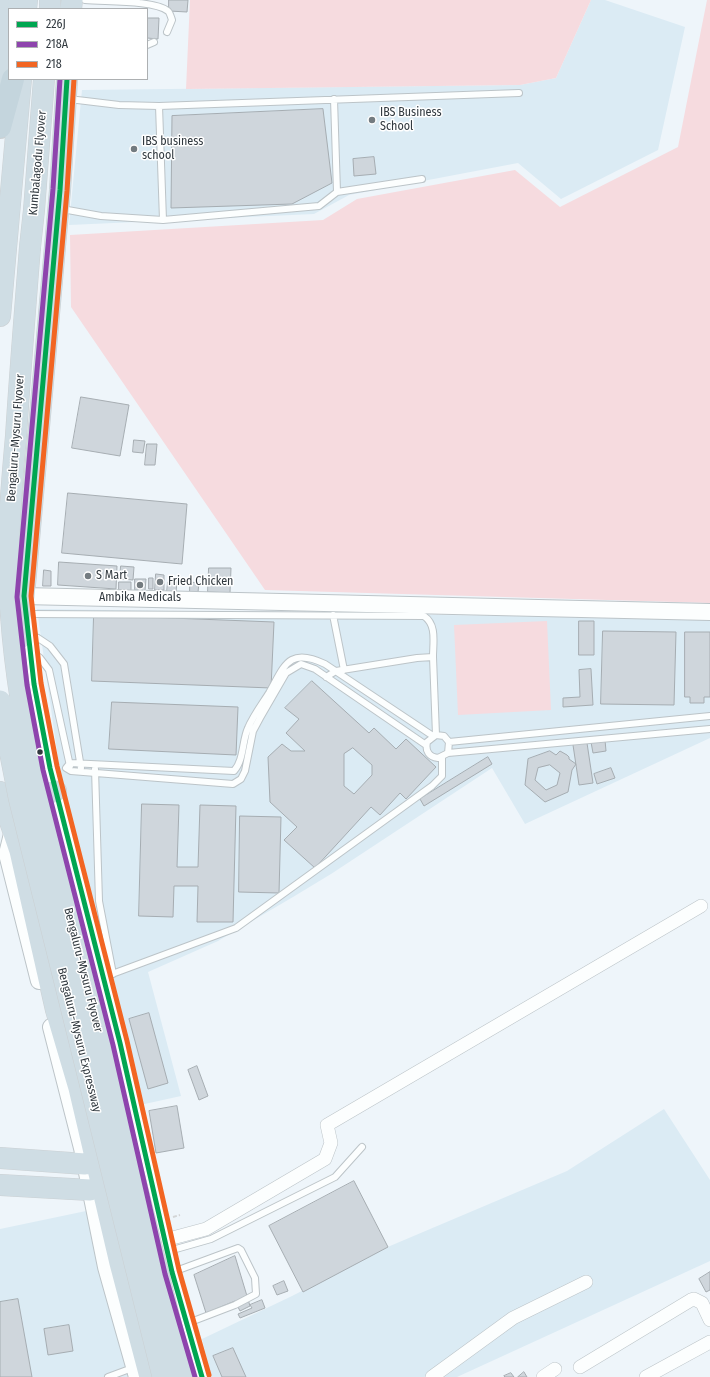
<!DOCTYPE html>
<style>
body{margin:0}
#map{position:relative;width:710px;height:1377px;overflow:hidden;background:#eef5fa;font-family:"Fira Sans Condensed",sans-serif}
canvas{display:block}
.legend{position:absolute;left:8px;top:8px;width:140px;height:72px;box-sizing:border-box;background:#fff;border:1px solid #adb0b2;margin:0;padding:5px 7px;list-style:none;font-size:12px;color:#31393f}
.legend li{display:flex;align-items:center;gap:8px;height:20px}
.legend b{width:20px;border:1px solid #adb0b2}
</style>
<div id="map">
<canvas width="710" height="1377"></canvas>
<ul class="legend">
<li><b style="height:5px;background:#00a651"></b>226J</li>
<li><b style="height:5px;background:#8e44ad"></b>218A</li>
<li><b style="height:5px;background:#f26522"></b>218</li>
</ul>
</div>
<script>
const g = document.querySelector('canvas').getContext('2d');
g.lineJoin = 'round';
function fillPath(path, color) {
  g.fillStyle = color;
  g.fill(path, 'evenodd');
}
function trace(path, color, width, dash) {
  g.strokeStyle = color;
  g.lineWidth = width;
  g.lineCap = dash ? 'butt' : 'round';
  g.setLineDash(dash || []);
  g.stroke(path);
}
function write(font, color, halo, rows, align = 'center') {
  g.font = font + ' "Fira Sans Condensed",sans-serif';
  g.lineWidth = 3;
  g.setLineDash([]);
  g.textBaseline = 'middle';
  g.strokeStyle = halo;
  g.fillStyle = color;
  for (const [text, x, y, turn = 0] of rows) {
    g.save();
    g.translate(x, y);
    g.rotate((+turn || 0) * Math.PI / 180);
    g.textAlign = isNaN(turn) ? turn : align;
    if (halo) g.strokeText(text, 0, 0);
    g.fillText(text, 0, 0);
    g.restore();
  }
}
fillPath(new Path2D(`
 M591,0H605L685,27L658,150L561,199L518,163L349,195L314,214L69,225L82,90L520,85L556,78Z
 M37,609L710,619V738L525,824L492,768L331,874L293,897L218,941L148,972L181,1096L140,1105L62,787Z
 M664,1109L710,1180V1261L457,1377H211L202,1339L292,1296L390,1246L567,1171Z
 M86,1211L128,1377H0V1229Z`), '#dbebf4');
fillPath(new Path2D(`
 M190,0H591L556,78L520,85L186,89Z
 M707,0H710V603L265,590L71,307L70,235L323,220L357,199L515,170L560,207L678,147Z
 M547,621L551,710L458,715L454,625Z`), '#f6dbdf');
const building = new Path2D(`
 M169,0H188L187,12L169,11Z
 M147,18H159L158,39L147,38Z
 M323,109L332,183L292,204L171,208L172,116Z
 M374,157L376,174L354,176L353,159Z
 M81,397L129,405L120,456L72,448Z
 M134,440L145,441L143,453L133,452Z
 M147,444H157L155,465H145Z
 M68,493L187,504L182,564L62,553Z
 M59,562L117,566L116,589L58,585Z
 M121,566L134,567L133,580L120,579Z
 M209,568H231L230,593L208,592Z
 M44,570L51,571V586H43Z
 M156,574L164,575V590H155Z
 M149,578H153V589H149Z
 M135,579H146L145,591L135,590Z
 M119,582H131V591L119,590Z
 M168,582H177L176,592H167Z
 M190,582L199,583L198,592H190Z
 M94,615L274,622L271,688L92,681Z
 M579,621H594V655H579Z
 M603,631L676,632L674,705L601,704Z
 M685,632H710V697H704V703H690V697H685Z
 M591,669L593,705L563,707V698L580,697L579,670Z
 M312,681L369,733L374,728L396,749L406,739L436,767L406,799L400,793L380,815L371,807L315,868L284,840L297,827L270,802L268,757L282,744L291,751H305L286,733L299,719L285,708ZM353,748L372,765V775L354,794L344,786V754Z
 M112,702L238,707L236,755L109,749Z
 M605,740L606,751L593,753L591,742Z
 M587,743L593,783L579,785L573,745Z
 M550,751L556,755L560,751L567,755L569,757V759L576,764L572,770L568,792L545,802L525,785L528,759ZM550,765L560,773L557,785L546,790L535,780L538,768Z
 M488,757L492,764L424,806L420,799Z
 M611,768L615,778L597,784L594,774Z
 M142,804L179,805L177,867H198L200,805L236,806L233,922H197L198,886H174L173,917L139,916Z
 M240,816L281,817L279,893L239,892Z
 M149,1013L168,1083L148,1089L129,1019Z
 M197,1066L208,1096L199,1100L188,1070Z
 M177,1106L184,1148L156,1153L149,1111Z
 M354,1181L388,1247L303,1292L269,1226Z
 M235,1256L250,1306L240,1311L235,1301L206,1313L194,1275Z
 M710,1272V1290L706,1292L699,1279Z
 M284,1281L288,1291L277,1295L273,1286Z
 M18,1299L32,1377H0V1302Z
 M262,1300L265,1308L240,1318L238,1314L252,1308L250,1305Z
 M69,1325L73,1351L48,1355L44,1329Z
 M233,1348L246,1377H222L213,1356Z
 M524,1372L527,1377H518Z
 M511,1373L514,1377H505L504,1376Z`);
fillPath(building, '#cfd6dc');
trace(building, '#a6adb2', 1);
const service = new Path2D(`
 M85,0C105,2 154,0 168,11C170,13 171,17 172,20L167,32
 M147,45L154,42
 M69,99L119,105L159,106
 M337,192L422,179
 M62,209L101,216L163,220L159,106L519,93
 M163,220L319,206L337,192L334,99
 M27,614L424,616C437,625 433,642 433,657
 M333,615L344,670
 M30,636L38,638L50,646L64,664L81,768
 M32,652L40,658L49,670L70,766
 M326,677L336,671L417,658L433,657L436,735
 M449,742L710,716
 M426,745L315,669L301,664L286,673L260,718L253,731L245,771L241,779L233,784L71,771L66,768L70,763L234,771C244,760 242,741 248,728C253,716 262,704 269,693C284,667 288,646 325,664L433,736
 M448,753L449,742L444,736L436,735L427,742C425,751 429,757 438,758L448,753L710,729
 M95,769L99,901L113,974
 M104,977L236,928L432,786L442,776V758
 M169,1251L211,1239L335,1177L362,1147
 M173,1272L238,1248L241,1250L255,1278L256,1294L235,1305L188,1323
 M108,1377L135,1367`);
const minor = new Path2D(`
 M165,1240L206,1229L325,1159L331,1143L327,1125L701,906
 M580,1367L691,1300L694,1299L702,1303L710,1320
 M432,1377L513,1318L586,1282
 M543,1377L555,1369
 M646,1377L710,1342`);
const tertiary = new Path2D(`
 M13,830L7,854L39,981
 M51,1027L82,1148L106,1267L137,1377
 M202,1377L172,1272L120,1043L50,768L34,684L24,596L710,612`);
const trunk = new Path2D(`
 M26,9L27,0
 M50,9V0
 M71,9L72,0
 M0,88L9,0
 M30,247L34,210L44,79
 M0,316L21,79
 M20,638L18,626L24,596L60,190L67,79
 M0,792L20,851L56,1010L79,1088L120,1263L150,1377
 M22,802L56,791
 M0,1158L85,1164
 M0,1185L90,1190`);
const motorway = new Path2D(`
 M0,127L13,79`);
trace(service, '#bcc4c8', 8);
trace(minor, '#bcc4c8', 14);
trace(tertiary, '#bcc4c8', 18);
trace(trunk, '#cbd0d3', 22);
trace(motorway, '#cbd0d3', 24);
trace(new Path2D(`
 M173,1217L180,1215`), '#d3d5d6', 2, [4, 2]);
trace(service, '#fcfefe', 6);
trace(minor, '#fcfefe', 13);
trace(tertiary, '#fcfefe', 16);
trace(trunk, '#cfdde4', 21);
trace(motorway, '#c4d5dd', 22);
const trunkBridge = new Path2D(`
 M30,247C25,310 20,373 16,436C12,481 8,525 9,569C10,645 22,719 39,793L184,1377
 M0,701L19,798L163,1377`);
trace(trunkBridge, '#cbd0d3', 22, []);
trace(trunkBridge, '#cfdde4', 21);
trace(new Path2D(`
 M67,79L60,190L24,596L34,684L50,768L120,1043L172,1272L202,1377`), '#00a651', 5);
trace(new Path2D(`
 M60,79L53,189L17,597L27,685L43,770L113,1045L165,1274L195,1377`), '#8e44ad', 5);
trace(new Path2D(`
 M74,79L67,191L31,596L41,683L57,766L127,1041L179,1270L209,1375`), '#f26522', 5);
for (const [x, y, r, color] of [
 [372,120,4,"#737b80"],
 [134,149,4,"#737b80"],
 [88,576,4,"#737b80"],
 [160,582,4,"#737b80"],
 [140,585,4,"#737b80"],
 [40,752,3.5,"#31393f"]
]) {
  const dot = new Path2D();
  dot.arc(x, y, r, 0, 2 * Math.PI);
  g.fillStyle = color;
  g.fill(dot);
  trace(dot, '#fff', 1.5);
}
write('12px', '#31393f', '#fff', [
 ["IBS Business",380,113],
 ["School",380,127],
 ["IBS business",142,142],
 ["school",142,156],
 ["S Mart",96,576],
 ["Fried Chicken",168,582],
 ["Ambika Medicals",140,598,"center"]
], 'left');
write('12px', '#31393f', '#fff', [
 ["Kumbalagodu Flyover",38,163,-85],
 ["Bengaluru-Mysuru Flyover",16,438,-86],
 ["Bengaluru-Mysuru Flyover",83,970,76],
 ["Bengaluru-Mysuru Expressway",79,1040,76]
]);
</script>
